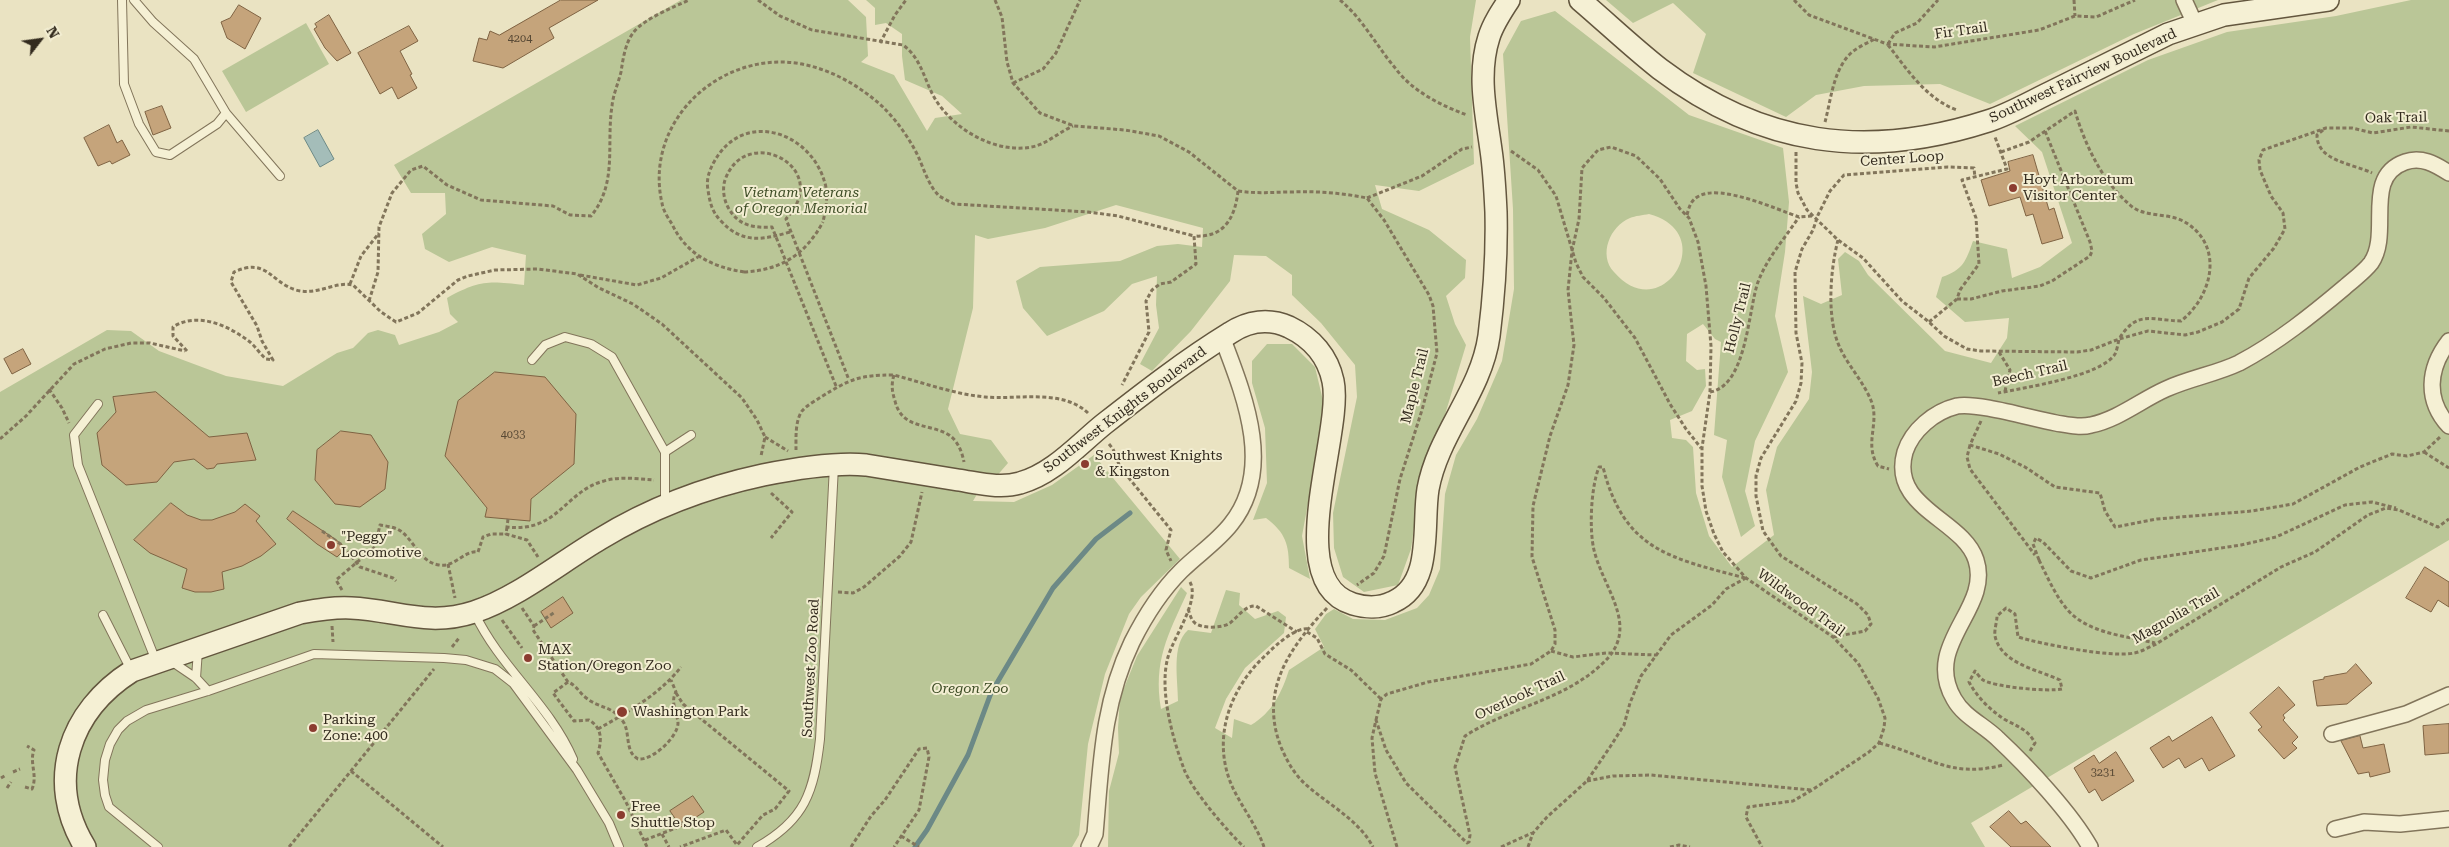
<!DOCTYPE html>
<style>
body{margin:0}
#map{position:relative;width:2449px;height:847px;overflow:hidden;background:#eae3c2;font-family:"Roboto Serif",serif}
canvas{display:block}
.north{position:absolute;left:15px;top:15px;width:50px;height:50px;-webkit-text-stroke:4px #f2edd1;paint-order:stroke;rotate:60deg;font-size:14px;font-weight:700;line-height:20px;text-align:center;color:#332b1e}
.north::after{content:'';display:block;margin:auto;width:18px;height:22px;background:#332b1e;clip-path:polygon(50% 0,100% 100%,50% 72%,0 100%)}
</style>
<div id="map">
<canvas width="2449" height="847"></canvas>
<div class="north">N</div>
</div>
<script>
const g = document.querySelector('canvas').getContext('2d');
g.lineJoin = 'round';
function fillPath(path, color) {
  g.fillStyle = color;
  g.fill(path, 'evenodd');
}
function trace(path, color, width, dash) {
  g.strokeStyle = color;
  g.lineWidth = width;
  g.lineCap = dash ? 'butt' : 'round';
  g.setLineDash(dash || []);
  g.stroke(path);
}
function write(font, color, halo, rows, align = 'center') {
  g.font = font + ' "Roboto Serif",serif';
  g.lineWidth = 4;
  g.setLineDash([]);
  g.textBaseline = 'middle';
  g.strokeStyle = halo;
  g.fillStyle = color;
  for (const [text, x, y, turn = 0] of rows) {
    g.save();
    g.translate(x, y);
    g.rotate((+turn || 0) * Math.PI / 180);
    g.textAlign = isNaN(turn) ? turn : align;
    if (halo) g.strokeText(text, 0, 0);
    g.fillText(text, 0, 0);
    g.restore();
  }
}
fillPath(new Path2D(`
 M681,0H848L866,17L868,56L861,62L894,75L927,131L935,118L962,114L942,96L905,80L902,56V34L886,23L875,25V8L866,0H1476L1470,37L1474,164L1419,191L1375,185L1382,209L1429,230L1466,260L1465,278L1446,296L1455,324L1466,345L1444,418L1421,477L1411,549L1398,585L1364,592L1343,577L1334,548L1333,513L1357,397L1355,365L1321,323L1292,295V275L1266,256L1234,255L1230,281L1191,331L1152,371L1140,364L1159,328L1156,305L1157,276L1132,284L1104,311L1047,336L1023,308L1016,281L1040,267L1120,261L1157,246L1178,244L1202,247L1203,228L1116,205L1045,228L988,239L975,235L973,308L948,409L960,434L991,440L1008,463L995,478L983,484L973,501L1014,502L1052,485L1094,455L1180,559L1141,597L1129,614L1105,674L1088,744L1079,835L1072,847H0V392L107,330L131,331L159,351L226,376L283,386L337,353L353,348L368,333L378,330L395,335L399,345L439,332L458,322L450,314L447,298C480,280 488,281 524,285L526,255L492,247L449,262L425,249L422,234L446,214L445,193H411L394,165Z
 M1606,0H2218L2134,34L1990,104L1940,84L1864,86L1816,95L1786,117L1693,73L1706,34L1673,3L1633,23Z
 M2411,0H2449V540L1971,823L1985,847H1108L1109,791L1119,753L1118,728L1120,698L1137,656L1181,587L1187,593C1168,635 1153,661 1161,709L1178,701C1178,679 1171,645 1188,630L1211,633L1226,590L1240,593L1239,605L1255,619L1278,611L1286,617L1284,633L1245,668L1226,699L1215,728L1232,738L1234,719L1251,725C1272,713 1282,692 1289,670L1324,647L1315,629L1326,614L1334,609L1353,619L1385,620L1417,608L1429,595L1440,569L1445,494L1456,455L1477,419L1502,361L1514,289L1513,209L1503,54L1521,21L1555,11L1689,115L1783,148L1789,202L1785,252L1775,316L1788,372L1755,441L1745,491L1755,526L1741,537L1722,477L1727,440L1714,435L1721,342L1715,339L1703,324L1687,334L1686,361L1697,370L1705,369L1706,386L1692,411L1670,420L1672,438L1686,440L1693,447L1696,493L1709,536L1732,567L1774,535L1766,490L1777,447L1809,399L1812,372L1803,296L1821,304L1842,295L1838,259L1845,252L1859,261L1868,275L1945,351L1991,363L2007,338L2009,318L1965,322L1936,297L1942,277C1963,270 1966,261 1973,241L2007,249L2012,278L2040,267L2072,243L2042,152L2015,126L2148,60L2227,32L2336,16ZM1649,214C1721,233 1662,328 1614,272C1598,255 1610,226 1630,218C1635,216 1643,215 1649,214Z
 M306,23L329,64L246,112L222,71Z
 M1267,344H1292L1315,367L1325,409L1302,536L1310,579L1289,568C1289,545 1286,533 1266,518L1253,520L1267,483L1265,428L1252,383V361Z`), '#bac697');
const water = new Path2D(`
 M318,130L334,159L320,167L304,138Z`);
fillPath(water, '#a4bdb9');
trace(water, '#6c8986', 1);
trace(new Path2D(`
 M915,847L927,830L968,755L991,693L1053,588L1096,539L1130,513`), '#6c8986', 5);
const building = new Path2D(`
 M561,0H598L549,28L554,38L503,68L473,61L479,38L487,40L490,31L499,35Z
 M239,5L261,18L245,49L227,38L221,22L230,18Z
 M329,15L351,53L337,61L325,48L314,29L317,27L315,24Z
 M409,26L418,41L400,51L412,74L410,75L417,88L398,99L392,87L380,94L358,53Z
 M162,106L171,128L153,135L145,112Z
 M109,125L117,143L122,140L130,155L112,164L110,161L98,166L84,138Z
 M2033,155L2049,210L2054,208L2063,238L2042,244L2033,214L2026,216L2020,197L1989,206L1981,180L2010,171L2008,162Z
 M23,349L31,364L12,374L4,359Z
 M495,372L545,377L576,414L574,464L531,499L530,521L485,517L487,508L445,456L458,401Z
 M156,392L209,437L247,433L256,460L217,464L214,468L207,469L194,459L174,462L157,482L126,485L102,465L97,433L116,412L113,397Z
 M341,431L371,435L388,462L385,489L360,507L335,504L315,480L317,450Z
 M171,503L187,515L201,520H212L235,512L245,504L260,516L256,521L276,544L261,556L242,566L222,572L224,589L211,592H195L182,588L187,569L150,553L134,540Z
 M293,511L335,539L346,548L337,557L317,544L287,519Z
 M2425,567L2449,582V607L2438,600L2431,612L2406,598Z
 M563,597L573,613L551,628L541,612Z
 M2356,664L2372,683L2347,704L2317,706L2313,681L2324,679V677L2346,673Z
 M2279,687L2295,705L2283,715L2285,718L2283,720L2298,737L2292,743L2297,748L2284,759L2258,730L2262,727L2250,713Z
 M2212,717L2235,756L2209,771L2202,758L2185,768L2179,758L2163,768L2150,748L2169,736L2172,741Z
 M2449,724V753L2425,755L2423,726Z
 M2360,736L2363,748L2384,744L2390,772L2370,777L2369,772L2358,774L2341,741Z
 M2116,752L2134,781L2102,801L2095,789L2089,793L2074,768L2094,755L2099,763Z
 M693,796L704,812L681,827L670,811Z
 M2009,811L2021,824L2026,821L2051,847H2011L1990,827Z`);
fillPath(building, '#c5a47b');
trace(building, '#7f6343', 1);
const lane = new Path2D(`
 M122,0L124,84L139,124L156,152L170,155L217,124L226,113
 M134,0L153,22L194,59L226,113L280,176
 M532,360L545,345L565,337L591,344L612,357L665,452V505
 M98,404L74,435L78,465L156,661
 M665,452L691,435
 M475,614C500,667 550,705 573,759
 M103,615L131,670
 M171,661L196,678L208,691
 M196,678L198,650
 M158,847L109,807L105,795L103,780L105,760L110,744L118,730L127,721L146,710L208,691L314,654L444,658L466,660L495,669L513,683L577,770L609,823L619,847
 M757,847C805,820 814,792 820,739L834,466`);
const street = new Path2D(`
 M2184,0L2195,24
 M2449,341C2428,368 2425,400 2449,426
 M2332,734L2406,714L2449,695
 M2335,829L2364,822L2400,824L2449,819
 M1089,847L1095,834C1101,767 1102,704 1132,642C1145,616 1161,591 1181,571C1197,555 1217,542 1231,524C1275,469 1244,395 1222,337
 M2090,847C2071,813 2027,766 1998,739C1984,725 1964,717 1954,699C1922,644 1992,609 1976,560C1963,519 1889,508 1905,452C1909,440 1917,430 1925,423C1934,415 1945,409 1957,406C1977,402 2033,419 2056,423C2068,425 2080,428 2091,425C2119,419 2141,400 2166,389C2190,378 2216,374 2239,363C2277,343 2313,314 2345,287C2354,279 2364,272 2371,263C2392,233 2362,177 2405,162C2421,156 2435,164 2449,173`);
const secondary = new Path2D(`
 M1580,0C1607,23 1632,47 1660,69C1762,146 1867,160 1988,121C2010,114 2032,101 2053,91C2091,72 2129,53 2168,34L2224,15L2328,0
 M85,847C45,781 69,711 132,671L300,613C317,610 334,607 351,608C396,610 428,627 474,612C517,598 561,562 600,539C649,509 707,487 763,475C793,469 836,462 866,465C897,470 928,475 958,480C979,483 1000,489 1020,483C1053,474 1078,445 1104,424C1145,392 1186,360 1230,333C1248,321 1269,318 1289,327C1312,338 1328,357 1333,381C1344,432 1280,582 1353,604C1366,608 1381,608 1393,602C1434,584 1422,526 1428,489C1438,434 1481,392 1489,336C1494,296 1497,252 1496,212C1495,191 1494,170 1491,150C1486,113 1477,74 1489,37C1493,24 1501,12 1509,0`);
trace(lane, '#82755b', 10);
trace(street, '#82755b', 18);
trace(secondary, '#63563e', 24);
trace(new Path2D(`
 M758,0L780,16L812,30L903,45C921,58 924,79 934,97C953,130 998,156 1036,146C1049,142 1061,131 1073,126
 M995,0L1002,17L1007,62L1013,83L1040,113L1074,126L1125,130L1159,136L1189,152L1238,191C1235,218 1224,238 1194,236L1196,264L1171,282L1160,284L1152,290L1146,301L1149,332L1122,385
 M1340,0C1363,19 1377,47 1396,69C1412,91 1442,106 1467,115
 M1794,0L1809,15L1887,44L1934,47L2039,30L2075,16L2096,17L2135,0
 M2074,0L2075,16
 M880,43L895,15L906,0
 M1888,44L1895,33L1917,23L1938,0
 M1888,45C1907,69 1926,99 1957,110
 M1013,83L1043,69L1056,53L1080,0
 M1825,122C1831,100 1833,70 1851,53C1858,47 1867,43 1875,39
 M2323,130L2317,135C2317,161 2351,163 2372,173
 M1511,151L1538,170L1556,196L1576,263L1583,277L1604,298L1635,338L1670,404L1686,429L1701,448
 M1796,152V183L1798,193L1807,210L1838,240L1863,258L1902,301L1929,322L1944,336L1967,349L1981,351L2077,352L2091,350L2119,339C2118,344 2117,350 2115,354C2102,376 2023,388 1998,393
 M2001,152L2029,142L2075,111C2085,145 2102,181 2130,205C2143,217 2165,213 2181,220C2225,242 2214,295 2181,321C2150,320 2137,310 2119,339L2148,331L2185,335L2198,332L2222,322L2239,309L2249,278L2274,248L2285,229L2283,213L2271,196L2260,170L2259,160L2263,150L2326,128H2352L2373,133L2411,127L2449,131
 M1238,191C1257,194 1273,192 1292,192C1318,191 1342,193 1367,198L1384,220L1429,295L1433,306L1437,353L1422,410L1400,479L1384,556L1374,573L1357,585
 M1367,198L1422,176L1462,149L1472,147
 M1687,215C1689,207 1691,200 1699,196C1721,184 1776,209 1799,217L1812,216
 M790,232C763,240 742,244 721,221C712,212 710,203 708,190C706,180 709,171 714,162C742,110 808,130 824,180C829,194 826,208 823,222
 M1838,240C1830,271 1826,321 1841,350C1850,368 1865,384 1872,403C1879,425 1864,444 1878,466L1889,469
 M744,272C712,267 686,254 672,224C668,218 663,210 662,203C645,129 707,62 781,62C818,62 856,82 883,107C898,122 913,143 921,163C925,173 928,181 934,190L939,196L954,204L1088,212L1118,216L1194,236
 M580,275L637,285L661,278L698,257
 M350,284L361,256L379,233
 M1957,299H1971L2002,291L2040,286L2052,281L2090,256L2092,251L2090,242L2045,131
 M369,301L378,272L379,227L392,193L411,170L423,166L447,185L481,200L553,206L570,215L591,216C618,183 606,145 612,106C613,95 618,84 621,72C623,59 625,44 633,33C643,19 674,7 689,0
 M1929,322L1957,299L1960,290L1979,264L1976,218L1962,180L2007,169L1995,137
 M187,351L173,336V327C198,311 229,326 250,342C256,347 260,354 266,359L273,360L262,341L257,326L231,282L234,272C267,257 270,282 296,290C317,296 335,281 353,285L381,312L396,322L418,313L458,280L468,276L495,270L538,269L577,274L599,288L633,304L662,324L742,398L757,420L765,437L761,456
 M1999,352L2010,370L2005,391
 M894,375C891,385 892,391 895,401C902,430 930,423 949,435C958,441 962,452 964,462
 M836,386L772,227C754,228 739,226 729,209C724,201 722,189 725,180C743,128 817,159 797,203C795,209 790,214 786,219L849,380
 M49,389L62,408L69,423
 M1710,392C1747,386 1748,310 1758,282C1767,258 1785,238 1799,217
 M1981,421L1970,445L1999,454L2025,467L2055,487L2100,493L2105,511L2115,527L2157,519L2252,511L2293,504L2360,467L2392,454L2407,456L2424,452L2440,437
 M765,437L788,451
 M0,439L26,416L74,364L105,349L131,343H150L185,351
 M1109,444L1113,449L1120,467L1171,530L1166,550L1171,561
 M1970,445L1967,457L1970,469L2035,555
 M796,450C796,438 795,421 802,411C807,405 815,401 821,397C850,379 859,375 894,375C924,383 954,394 985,397C1018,400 1063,388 1089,414
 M2424,452L2449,468
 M771,493L792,512L771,538
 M508,519L507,527C558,533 565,491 604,481C620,476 638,479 654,480
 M507,527L506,534L527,540L538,557
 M322,531L342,545L360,567L393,578L396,581
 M2039,560L2033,544L2036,538L2043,542L2071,571L2091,578L2141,560L2241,545L2276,537L2345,505L2372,502L2396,508
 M2039,560C2047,576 2054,593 2066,608C2086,633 2125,636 2155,643
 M448,564L455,598
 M1190,582C1200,601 1174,636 1168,657C1159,689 1172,737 1184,769C1191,789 1228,832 1244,847
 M342,590L336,580L375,547L380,525C386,526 394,527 399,530C414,539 419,562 439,565C454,568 464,550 478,552L483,537L491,534H506
 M838,592L853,593L864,587L900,556L911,542L922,492
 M522,608L534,626L533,630L568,682C576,685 579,692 585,697C599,709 613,705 624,723C630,734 625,752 638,759C652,761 678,737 678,723C677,712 670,702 676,692L671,680
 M1327,608C1289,648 1259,691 1281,747C1286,759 1292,770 1301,780C1323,802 1358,818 1373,847
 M1188,609C1190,614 1191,620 1195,623C1202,629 1223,628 1230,623C1238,617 1245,605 1256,606L1297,632
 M502,620L522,648
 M332,626L333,642
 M534,626L555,612
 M1307,632L1317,638L1325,654L1351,670L1381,699
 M1833,637L1865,631L1871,624L1868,615L1857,604L1781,556L1763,531L1756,496V476L1761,458L1796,401L1801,383L1802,363L1796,333L1795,272L1802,249L1813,230L1818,215L1830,191L1844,175L1948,167L1974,168L1975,178
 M452,647L459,638
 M1551,651L1573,657L1606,653L1656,655
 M568,682L553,693L574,721L589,720C602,728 602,739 598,753L626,802L647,847
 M676,693L683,704L789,791L775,809L763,815L737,845L726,830L680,847
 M1376,720L1381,699L1387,694L1428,682L1531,664L1551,651L1555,644V630L1532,557L1533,506L1550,436L1568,385L1574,345L1568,290L1572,251L1579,219L1582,168L1598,150L1611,147L1636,156L1660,179L1680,209L1689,218L1698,242L1706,286L1711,346L1710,392L1702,448V486L1706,511L1714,534L1723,552L1746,578L1833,637L1858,663L1878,698L1885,718L1884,728L1879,743L1869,752L1812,790L1793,801L1748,807L1746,817L1762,847
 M598,729C628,712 660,694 681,667
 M1879,743C1928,755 1948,779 2003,765
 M2030,751L2035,743C2028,729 2016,726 2004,719C1989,709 1977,697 1969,682L1975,671C1977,673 1980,678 1983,680C1994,687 2049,692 2062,689L2060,680C2039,670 2001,664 1995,636C1994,630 1997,622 1997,616L2006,608L2015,614L2018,637C2041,644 2112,658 2134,653C2141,652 2149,647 2156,644L2281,567L2315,552L2368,515L2386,508L2399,510L2438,527L2449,519
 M351,771L443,847
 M13,772L20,769
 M1,778L6,775
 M1587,781L1613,776L1651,775L1811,790
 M25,787L32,789C38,775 29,763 34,750L27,746
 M7,788L11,782
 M662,834L669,847
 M901,836L919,847
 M645,840L676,828L689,818
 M289,847L434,669
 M851,847L871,816L885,800L919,749L927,748L929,757L919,810L894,847
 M1264,847C1257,826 1241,806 1232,786C1211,738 1230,687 1268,653C1276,645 1297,626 1309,629
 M1397,847L1375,773L1372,738L1376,720L1386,750L1406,783L1467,843L1469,842L1470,835L1455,767L1465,736C1508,708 1564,700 1602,664C1642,628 1604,591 1594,550C1589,529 1591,487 1599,467H1603C1624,551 1671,558 1745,578
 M1501,847L1532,833
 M1528,847L1533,833L1547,817L1587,781L1610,747L1624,725L1630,703L1641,676L1671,635L1712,605L1726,589L1746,578
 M1670,847L1679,845L1690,847`), '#82755b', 3, [4, 2.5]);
trace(lane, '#f5f0d4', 8);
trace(street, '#f5f0d4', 15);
trace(secondary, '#f5f0d4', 21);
trace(new Path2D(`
 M744,272C781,270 805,255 823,222`), '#82755b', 3, [4, 2.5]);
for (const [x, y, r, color] of [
 [2013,188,5,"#8b3c30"],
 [1085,464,5,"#8b3c30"],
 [331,545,5,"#8b3c30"],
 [528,658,5,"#8b3c30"],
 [622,712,6,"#8b3c30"],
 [313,728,5,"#8b3c30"],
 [621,815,5,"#8b3c30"]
]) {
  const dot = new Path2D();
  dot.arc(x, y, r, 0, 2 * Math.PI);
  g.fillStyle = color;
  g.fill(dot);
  trace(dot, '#f2edd1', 2);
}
write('11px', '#584935', null, [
 ["4204",520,39],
 ["4033",513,435],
 ["3231",2103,773]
]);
write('14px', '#332b1e', '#f2edd1', [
 ["Fir Trail",1961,31,-8],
 ["Southwest Fairview Boulevard",2083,76,-25],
 ["Oak Trail",2396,118,-1],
 ["Center Loop",1902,159,-4],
 ["Holly Trail",1738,318,-76],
 ["Beech Trail",2030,374,-13],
 ["Maple Trail",1415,386,-76],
 ["Southwest Knights Boulevard",1125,410,-37],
 ["Wildwood Trail",1801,603,36],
 ["Magnolia Trail",2176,616,-30],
 ["Southwest Zoo Road",811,668,-87],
 ["Overlook Trail",1520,696,-25]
]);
write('14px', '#332b1e', '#f2edd1', [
 ["Hoyt Arboretum",2023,180],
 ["Visitor Center",2023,196],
 ["Southwest Knights",1095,456],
 ["& Kingston",1095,472],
 ["\"Peggy\"",341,537],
 ["Locomotive",341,553],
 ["MAX",538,650],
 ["Station/Oregon Zoo",538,666],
 ["Washington Park",633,712],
 ["Parking",323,720],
 ["Zone: 400",323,736],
 ["Free",631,807],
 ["Shuttle Stop",631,823]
], 'left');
write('italic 14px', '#3e4d26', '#f2edd1', [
 ["Vietnam Veterans",801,193],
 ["of Oregon Memorial",801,209],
 ["Oregon Zoo",970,689]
]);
</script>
